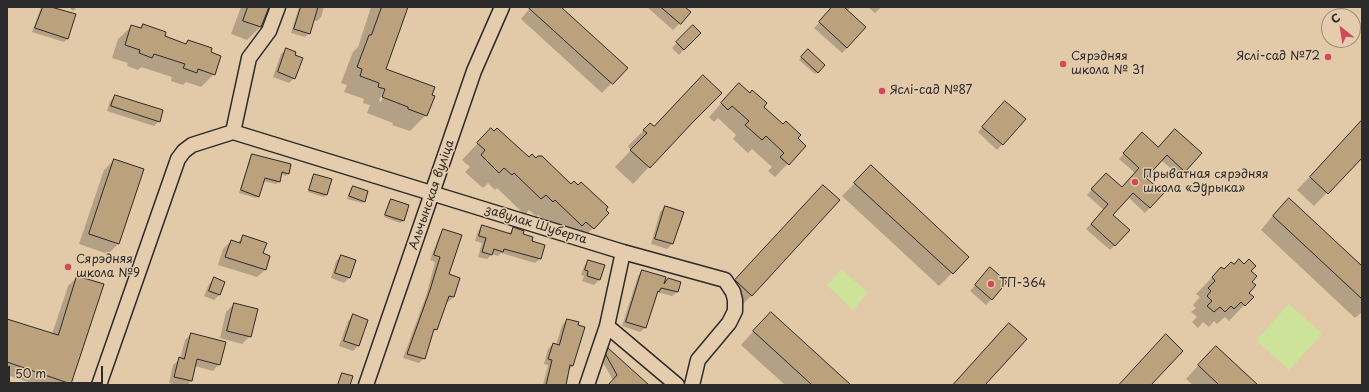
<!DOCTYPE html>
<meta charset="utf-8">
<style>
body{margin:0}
#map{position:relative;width:1369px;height:392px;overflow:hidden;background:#e2c9a7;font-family:"Playpen Sans",sans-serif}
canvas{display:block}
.frame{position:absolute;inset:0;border:8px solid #2b2b2b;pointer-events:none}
.north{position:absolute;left:1321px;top:8px;width:40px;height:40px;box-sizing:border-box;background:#e4ccad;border:1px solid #9a8c79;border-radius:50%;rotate:330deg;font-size:11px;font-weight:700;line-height:16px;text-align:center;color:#2b2b2b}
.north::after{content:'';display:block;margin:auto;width:14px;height:18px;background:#d1495b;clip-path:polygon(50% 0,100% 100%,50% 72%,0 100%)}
.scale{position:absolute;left:8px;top:366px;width:95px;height:18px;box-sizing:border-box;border:2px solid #2b2b2b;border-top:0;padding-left:5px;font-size:12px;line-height:14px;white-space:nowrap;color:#2b2b2b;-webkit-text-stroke:3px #e4ccad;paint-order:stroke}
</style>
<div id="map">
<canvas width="1369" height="392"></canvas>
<div class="frame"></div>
<div class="north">С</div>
<div class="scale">50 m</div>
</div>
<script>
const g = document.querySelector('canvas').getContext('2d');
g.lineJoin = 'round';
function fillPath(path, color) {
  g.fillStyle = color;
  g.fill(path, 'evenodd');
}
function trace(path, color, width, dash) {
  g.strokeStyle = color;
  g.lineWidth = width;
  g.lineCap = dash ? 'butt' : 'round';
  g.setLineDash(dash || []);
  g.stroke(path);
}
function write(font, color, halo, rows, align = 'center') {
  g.font = font + ' "Playpen Sans",sans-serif';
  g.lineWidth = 3;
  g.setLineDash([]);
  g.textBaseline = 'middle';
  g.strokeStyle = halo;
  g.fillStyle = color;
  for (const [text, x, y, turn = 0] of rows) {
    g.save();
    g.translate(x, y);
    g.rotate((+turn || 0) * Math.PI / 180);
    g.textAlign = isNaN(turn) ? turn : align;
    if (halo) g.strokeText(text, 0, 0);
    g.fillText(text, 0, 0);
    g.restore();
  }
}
fillPath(new Path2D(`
 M842,269L868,293L853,310L827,285Z
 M1289,304L1322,334L1289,370L1256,340Z`), '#cce399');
fillPath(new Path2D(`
 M43,7H47L68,38L64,42L32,32L40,10Z
 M69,7H77L73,11Z
 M241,7H268L260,27L247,40L231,34Z
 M299,7H324L321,17L317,21L313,20L309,33L305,37L291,33Z
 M371,7H407L385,69L426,115L410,131L392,125L393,123L367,113L370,105L363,103L364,99L344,92L347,85L341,83L353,52L358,47ZM384,90H386L381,102L379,101Z
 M531,7H559L626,68L602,93L521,19Z
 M647,7H684L680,23L673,30Z
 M830,7H851L847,11V48L842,53L814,28L832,9Z
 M868,7H881L875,13Z
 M143,25L164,37L185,44L188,41L210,53L214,74L201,87L186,82L183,85L171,81L172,77L141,67L138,70L127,66L128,63L112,58L118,39L132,26L139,29Z
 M693,26L700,33L679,55L672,48Z
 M287,49L294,78L289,83L273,77L281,54Z
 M808,50L824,65L815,74L799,60Z
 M115,96L159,121L154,126L107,111L110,101Z
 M726,98L762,107L805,146L775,177L768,171L772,167L752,149L748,153L733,139L736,135L718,118L714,122L709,117Z
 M1001,107L1025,119L997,150L978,132Z
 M1362,121V156L1314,206L1297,190Z
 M690,123L633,184L615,167L631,150L628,146L650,124L653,127Z
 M491,129L529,158L571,185L608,213L577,244L565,241L538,215L537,217L529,210L525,215L497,188L495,190L488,183L483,188L465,172L470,167L462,160Z
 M1170,135L1185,171L1180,176L1161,160L1145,178L1163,193L1145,213L1128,197L1112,215L1115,245L1110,250L1086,229L1104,210L1087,195L1101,179L1122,188L1135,173L1119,159L1137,139L1158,148Z
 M253,155L288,173L286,176L281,174L279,182L276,184L263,181L258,196L256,198L239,193L250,158Z
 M114,160L142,169L118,244L108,254L79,244L104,170Z
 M314,175L326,195L324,197L308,192L312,177Z
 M858,180L952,273L939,286L842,196Z
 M353,187L364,201L362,203L347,199L351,189Z
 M810,199L752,295L739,308L723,294Z
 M391,200L408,206L403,221L400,223L384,217L389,202Z
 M665,207L683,213L672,244L667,249L651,244L660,212Z
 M1276,212L1362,267V312L1355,318L1261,230Z
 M482,226L508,234L513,229L531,241L544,245L540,259L535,263L501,253L498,256L492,254L487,259L478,257L482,243L475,241L478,231Z
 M444,230L447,275L459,278L453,297L448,302L446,301L436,329L431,334L424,358L419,363L403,358L426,296L435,262L430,260L439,236Z
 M244,236L262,254L269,256L265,270L257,277L218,265L223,249L231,241L237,243Z
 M341,256L355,260L349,278L344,283L331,278L336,261Z
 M589,261L603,266L599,280L594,285L582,281L584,276L581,275L584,266Z
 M1221,268L1224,271H1250L1251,282L1247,293L1252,297L1229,321L1225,317L1217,324L1214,321L1209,327L1203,322L1198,328L1192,322L1197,317L1191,312L1196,308L1193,305L1200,297L1196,294Z
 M642,271L662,285L668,279L677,292L672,296L657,292L645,328L640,332L622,326L638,276Z
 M985,274L1006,283L986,305L970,291Z
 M77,277L70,383L68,385H37L7,375V320L52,334L68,286Z
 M214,279L224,282L219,295L214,300L204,296L209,284Z
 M234,304L250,336L242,344L220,338L226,312Z
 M353,316L367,320L358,346L353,351L339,346L348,321Z
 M567,320L573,366L568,370L565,385H543L548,365L544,364L548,349L553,344L556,345L562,325Z
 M1009,324L984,385H953L996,337Z
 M758,326L850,385H785L741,345Z
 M191,334L219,364L213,371L195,366L191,381L187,385H177L169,383L173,365L180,359L185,340Z
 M608,350L647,385H609L613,380L602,361L604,354Z
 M1203,360L1256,385H1193L1186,379Z`), '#0003');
const building = new Path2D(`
 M43,7H51L76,14L68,39L35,28Z
 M248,7H269L261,27L243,21Z
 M301,7H318L310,34L294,29Z
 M382,7H408L386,69L435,87L432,95L435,96L427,116L408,109V107L382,97L385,89L378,87L379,83L360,76L362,69L357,67L369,35H371Z
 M528,7H561L628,68L613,84Z
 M661,7H685L691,12L681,24Z
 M832,7H844L866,27L847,48L819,22Z
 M143,24L166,32L165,36L186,44L188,40L212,48L211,52L221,56L215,75L198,69L197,73L183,68L185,64L154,54L152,58L139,53L140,50L125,45L131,25L141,28Z
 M693,25L701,33L684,50L676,42Z
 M286,48L296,52L295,55L303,58L295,79L278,72Z
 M808,49L825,65L818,73L801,57Z
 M703,75L722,93L693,122L650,168L630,150L647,133L643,130L650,123L654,126Z
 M739,83L750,93L752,90L767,103L764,107L783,124L786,121L801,135L798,138L806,146L789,165L780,157L784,153L766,136L762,140L745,125L749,121L732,106L728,110L721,103Z
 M115,95L163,110L160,122L111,106Z
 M1005,101L1026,119L1003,145L982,127Z
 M1362,120V158L1328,194L1310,177Z
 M491,128L494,131L497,128L529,157L532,154L536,158L538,156H542L571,184L574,181L578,185L581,182L608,207L606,210L609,213L594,229L586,222L582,226L555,200L553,202L546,195L541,199L514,173L512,175L504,168L499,173L481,155L485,150L477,143Z
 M1175,129L1202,153L1185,172L1167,155L1146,178L1164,193L1150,208L1133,193L1113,215L1130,230L1115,246L1091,224L1108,204L1091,189L1106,173L1122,187L1139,168L1123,153L1142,132L1158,147Z
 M252,154L291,164L289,174L282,172L280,182L265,178L259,197L241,190Z
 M114,159L144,169L119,244L89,234Z
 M871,165L969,257L953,274L854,183Z
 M314,174L332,179L327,195L309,190Z
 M823,185L840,200L752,296L735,280Z
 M353,186L368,191L365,202L349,196Z
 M1289,198L1362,266V299L1273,216Z
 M391,199L409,205L404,221L385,215Z
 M665,206L684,212L673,244L655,239Z
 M482,225L511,234L513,227L524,231L523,234L533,237L532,241L545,245L541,259L504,249L503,252L494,249L492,255L482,252L486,238L479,236Z
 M443,229L462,235L449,274L460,278L454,297L449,296L437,330L434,329L425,359L407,354L430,290L440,257L434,255Z
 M243,235L267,243L263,253L270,256L266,270L225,257L231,240L240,243Z
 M341,255L356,260L350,278L335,273Z
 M1239,259L1244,264L1249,259L1256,266L1251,271L1257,276L1252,282L1256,285L1249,293L1254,297L1245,306L1241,302L1234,309L1231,306L1225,312L1220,307L1214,312L1207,306L1212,301L1207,296L1211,291L1208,288L1215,281L1212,277L1221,267L1224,269L1231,262L1234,264Z
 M588,260L605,265L600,280L587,276L588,271L585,270Z
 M990,267L1007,282L992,300L975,285Z
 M642,270L666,277L664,284L668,278L681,282L678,292L661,288L659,292L658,291L646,328L626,322Z
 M77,276L104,284L71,384L7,362V319L58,335Z
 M214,277L225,282L220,295L209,291Z
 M234,303L258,309L251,337L227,331Z
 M771,312L851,385H812L753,331Z
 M353,314L368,320L359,346L344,341Z
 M567,319L579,322L578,325L585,327L573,366L570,365L566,385H546L552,360L548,359L553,343L559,345Z
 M1009,323L1027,339L985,385H953Z
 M191,333L226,342L220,365L197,359L192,381L174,377L179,357L184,359Z
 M1166,334L1183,351L1151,385H1119Z
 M1216,346L1258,385H1219L1198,365Z
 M608,348L649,385H608L617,375L606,355Z
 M342,373L353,376L350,385H338Z`);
fillPath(building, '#bba27c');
trace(building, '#2b2b2b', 1);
const minor = new Path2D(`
 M233,132L623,252L725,280L733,292L735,300V311L729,323L698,360L692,385
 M233,132L249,58L269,31L278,7
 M607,326L677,385
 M99,385L178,159L184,151L192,145L233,132
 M366,385L474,71L502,7
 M587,385L607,326L623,252`);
trace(minor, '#2b2b2b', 17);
trace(minor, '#e4ccad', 14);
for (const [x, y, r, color] of [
 [1328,57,4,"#d1495b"],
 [1063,64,4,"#d1495b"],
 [882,91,4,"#d1495b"],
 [1135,182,4,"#d1495b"],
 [68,267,4,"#d1495b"],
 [991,284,4,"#d1495b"]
]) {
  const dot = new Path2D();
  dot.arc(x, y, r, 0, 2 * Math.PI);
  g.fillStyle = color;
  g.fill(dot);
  trace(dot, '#e4ccad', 1.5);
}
write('12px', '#2b2b2b', '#e4ccad', [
 ["Сярэдняя",1071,57],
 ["школа № 31",1071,71],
 ["Яслі-сад №72",1320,57,"right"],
 ["Яслі-сад №87",890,91],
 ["Прыватная сярэдняя",1143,175],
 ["школа «Эўрыка»",1143,189],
 ["Сярэдняя",76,260],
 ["школа №9",76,274],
 ["ТП-364",999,284]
], 'left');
write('12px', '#2b2b2b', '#e4ccad', [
 ["Альчынская вуліца",432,195,-71],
 ["завулак Шуберта",536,225,17]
]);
</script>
